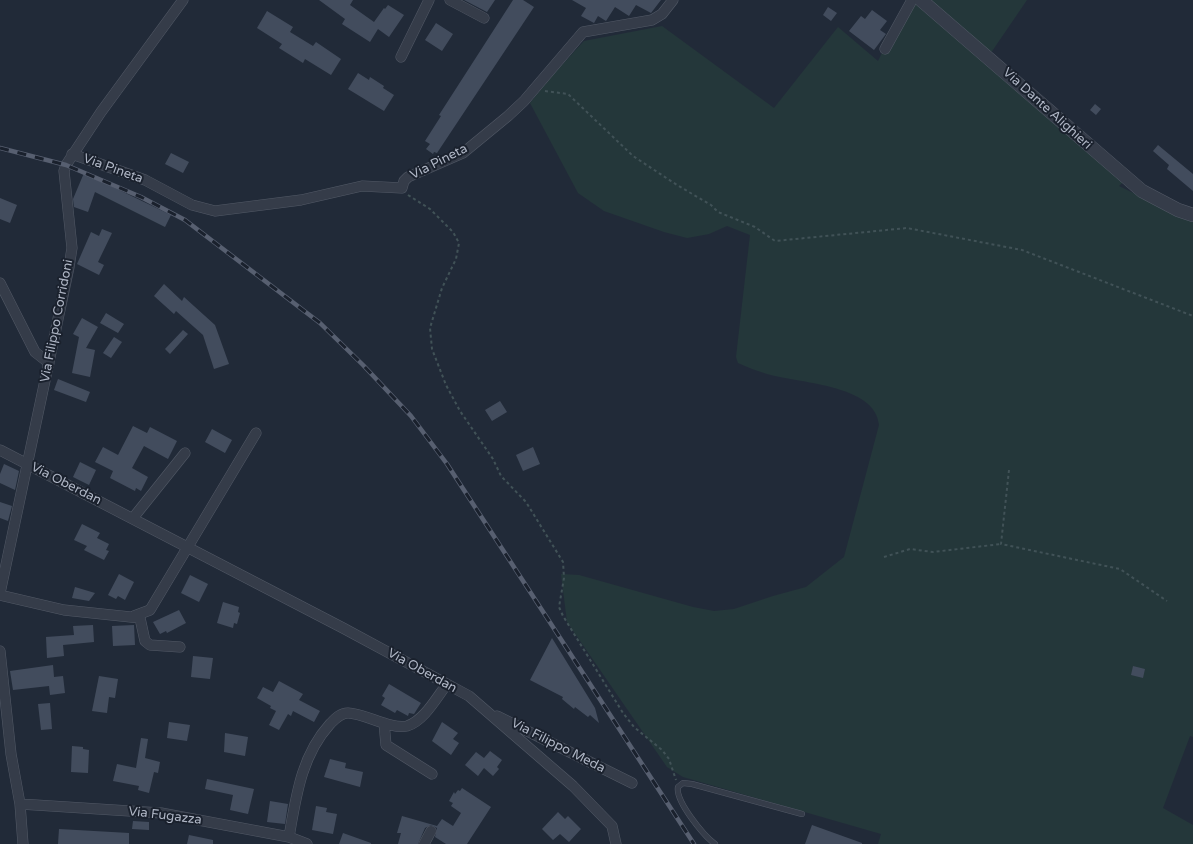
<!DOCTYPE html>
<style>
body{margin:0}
canvas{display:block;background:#212a38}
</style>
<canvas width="1193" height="844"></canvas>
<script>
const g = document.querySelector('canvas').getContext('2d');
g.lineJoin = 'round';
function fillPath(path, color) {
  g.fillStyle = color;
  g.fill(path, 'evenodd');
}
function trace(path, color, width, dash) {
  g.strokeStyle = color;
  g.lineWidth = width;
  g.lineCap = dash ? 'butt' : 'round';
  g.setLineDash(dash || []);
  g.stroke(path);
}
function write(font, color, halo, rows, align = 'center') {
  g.font = font + ' "Varela Round",sans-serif';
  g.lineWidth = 4;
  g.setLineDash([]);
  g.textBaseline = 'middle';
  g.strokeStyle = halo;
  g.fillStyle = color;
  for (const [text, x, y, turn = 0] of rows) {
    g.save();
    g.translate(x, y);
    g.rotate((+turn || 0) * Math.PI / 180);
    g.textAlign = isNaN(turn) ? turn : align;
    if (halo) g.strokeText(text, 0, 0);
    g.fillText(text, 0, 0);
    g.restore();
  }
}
fillPath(new Path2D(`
 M908,0H1027L984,63L1125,180L1119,186L1166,209L1193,220V737L1190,736L1163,808L1193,825V844H878L881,834L683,777L667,767L567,622L561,574L579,575L693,607L714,611L734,609L773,596L806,587L844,557L879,425C876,384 796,383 767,374C757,371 747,367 738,363L736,357L750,235L727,226L709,234L687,238L664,232L604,211L578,193L530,103L550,78L584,41L662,26L774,108L838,27L878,61Z`), '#24373a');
fillPath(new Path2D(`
 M319,0H353L350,5L374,22L384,8L385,9L388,5L404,15L389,37L378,29L370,42L342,24L345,19Z
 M464,0H495L487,12Z
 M513,0H523L534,7L437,153L434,152L433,154L426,149L430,144L425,141L441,116L439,115Z
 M572,0H661L651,13L636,5L629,16L615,7L606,21L598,16L594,23L581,16L586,8Z
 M828,7L837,13L831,21L823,15Z
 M872,10L887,21L880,30L886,34L874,50L849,31L861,16L865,19Z
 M267,11L293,27L290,32L313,46L316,42L341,59L331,75L305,59L303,63L279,48L282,44L257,28Z
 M436,23L453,34L442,51L425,40Z
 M358,73L369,80L370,77L384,86L383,88L394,95L384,111L348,89Z
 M1095,104L1101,109L1096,115L1090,110Z
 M1158,145L1193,174V191L1167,169L1169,165L1153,151Z
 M171,153L189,162L183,173L165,164Z
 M84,173L171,215L165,227L95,192L88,212L74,207L73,199Z
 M0,198L17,205L10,223L0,219Z
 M102,229L112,233L98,262L104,265L99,275L77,264L91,232L99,236Z
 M164,284L182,301L184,297L215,325L229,364L214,369L203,335L176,311L174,314L154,296Z
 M106,313L124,324L118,333L100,323Z
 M82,318L98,327L86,348L95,350L90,377L72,373L79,337L73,334Z
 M183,330L188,334L170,354L165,349Z
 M114,337L122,342L111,358L103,353Z
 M58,379L90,392L86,402L54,390Z
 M500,401L507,412L492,421L485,410Z
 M133,426L147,433L150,427L177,441L168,459L144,446L132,468L148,477L141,491L136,488L135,491L110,478L113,471L95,462L103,447L118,455Z
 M212,429L232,440L225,453L205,442Z
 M533,447L540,464L523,471L516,455Z
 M80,462L96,470L89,485L73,477Z
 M4,464L19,471L15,490L0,483V474Z
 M0,502L12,506L8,521L0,518Z
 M82,524L100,533L97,538L109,544L106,550L109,551L104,560L84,550L87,546L74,540Z
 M119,574L134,582L125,600L118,596L116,599L108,595Z
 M190,575L208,584L199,602L181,593Z
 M75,587L95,593L89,601L72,598Z
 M223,602L239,607L238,612L240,613L237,624L234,623L233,628L217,623Z
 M179,610L186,623L167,633L166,631L160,634L153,622Z
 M93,625L94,642L63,645L64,656L47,658L46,637L74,635L73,626Z
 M134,625L135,645L113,646L112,626Z
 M552,638L595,708L599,723L590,715L588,717L575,707L574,709L562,699L563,697L530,680Z
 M193,656L213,658L210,679L191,677Z
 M53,665L54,677L63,676L65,693L50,695L49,686L13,690L10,671Z
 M1133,666L1145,669L1143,678L1131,675Z
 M99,676L118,679L115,698L109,697L107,713L92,711Z
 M279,681L303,694L299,700L320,711L314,722L293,711L291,716L288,714L279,730L269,725L276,711L270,708L271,706L257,698L263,687L273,692Z
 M389,684L421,703L414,714L409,713L408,716L397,710L395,713L381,705L385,698L382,696Z
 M50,703L52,729L41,730L38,704Z
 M169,722L190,725L187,741L167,738Z
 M442,722L458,733L453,739L459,743L451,755L432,741Z
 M225,733L248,737L245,756L224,752Z
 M141,738L148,739L145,758L160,762L158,773L154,772L149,793L138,790L139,786L113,781L117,764L136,768Z
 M72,746L83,747V749L89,750L88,773L71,772Z
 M490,751L502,760L497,767L499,769L493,776L484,768L478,776L465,765L476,752L484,758Z
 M330,759L346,763L345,768L363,772L360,787L324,777Z
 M207,779L254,789L248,814L230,810L233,795L205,789Z
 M462,788L491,807L467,844H446L435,837L437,828L431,825L425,828L418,844H398L401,833H397L402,816L437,826L442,819L453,826L461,813L451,806L453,803L449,801L454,792L455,794L458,790L460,791Z
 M270,801L288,804L285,824L267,822Z
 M316,806L327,808L326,812L337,814L333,834L312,830Z
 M558,812L565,819L568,816L581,829L569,842L560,834L553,840L542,829Z
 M133,821L149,822V830L132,829Z
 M812,825L862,843V844H805Z
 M59,829L129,833V844H58Z
 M343,833L371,843V844H339Z
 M189,835L213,840V844H187Z`), '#424c5d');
const service = new Path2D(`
 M715,844C704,836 675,801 678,787L683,783L692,784L802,814`);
const minor = new Path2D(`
 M450,0L484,18
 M885,49L912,0
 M401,57L429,0
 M72,154L145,180L192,205L215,211L301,200L362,186L402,188L404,181L408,177L463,153L508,116L524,101L583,32L652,20L662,14L673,0
 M0,283L35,352L49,363
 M0,450L343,628L469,696L573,786L612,826L616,844
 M133,518L185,453
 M0,593L69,267L72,248L64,171L66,165L101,112L183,0
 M0,595L64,610L140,618L145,641L150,645L180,647
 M134,616L150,610L256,433
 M0,651L11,754L20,804L23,844
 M497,716L632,783
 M384,723L386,745L432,774
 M20,804L161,813L289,837L307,844
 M289,837C296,797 301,756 330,724C335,719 340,713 348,713C364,713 391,730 407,726C424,721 437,697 447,684
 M424,844L431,831`);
const tertiary = new Path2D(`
 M921,0L1142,191L1178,210L1193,215`);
trace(service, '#525966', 6);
trace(minor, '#525966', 11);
trace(tertiary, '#525966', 14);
trace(new Path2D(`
 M545,91L568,94L633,156L677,185L711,205L718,212L755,227L775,241L907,228L1022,250L1193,316
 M408,195L430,209L453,232L459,243L456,259L442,288L430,328L432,349L446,385L460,411L493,459L501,476L526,502L563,562L564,578L559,607L563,616L623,713L634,727L662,750L669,759L676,780
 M1009,470L1001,544L1120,569L1167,601
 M884,557L910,549L933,552L1001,544`), '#415257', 2, [3, 3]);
trace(service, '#353c49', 5);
trace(minor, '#353c49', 10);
trace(tertiary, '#353c49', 13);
const rail = new Path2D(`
 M0,148L66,165L141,197L185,220L320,323L363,365L411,416L447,464L694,844`);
trace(rail, '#575f70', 4.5);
trace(rail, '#1a212d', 3, [9]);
write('13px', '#afb6c5', '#1a212d', [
 ["Via Dante Alighieri",1047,109,42],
 ["Via Pineta",439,162,-27],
 ["Via Pineta",113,169,20],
 ["Via Filippo Corridoni",57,321,-79],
 ["Via Oberdan",66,484,27],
 ["Via Oberdan",422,671,29],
 ["Via Filippo Meda",558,746,27],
 ["Via Fugazza",165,816,7]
]);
</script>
